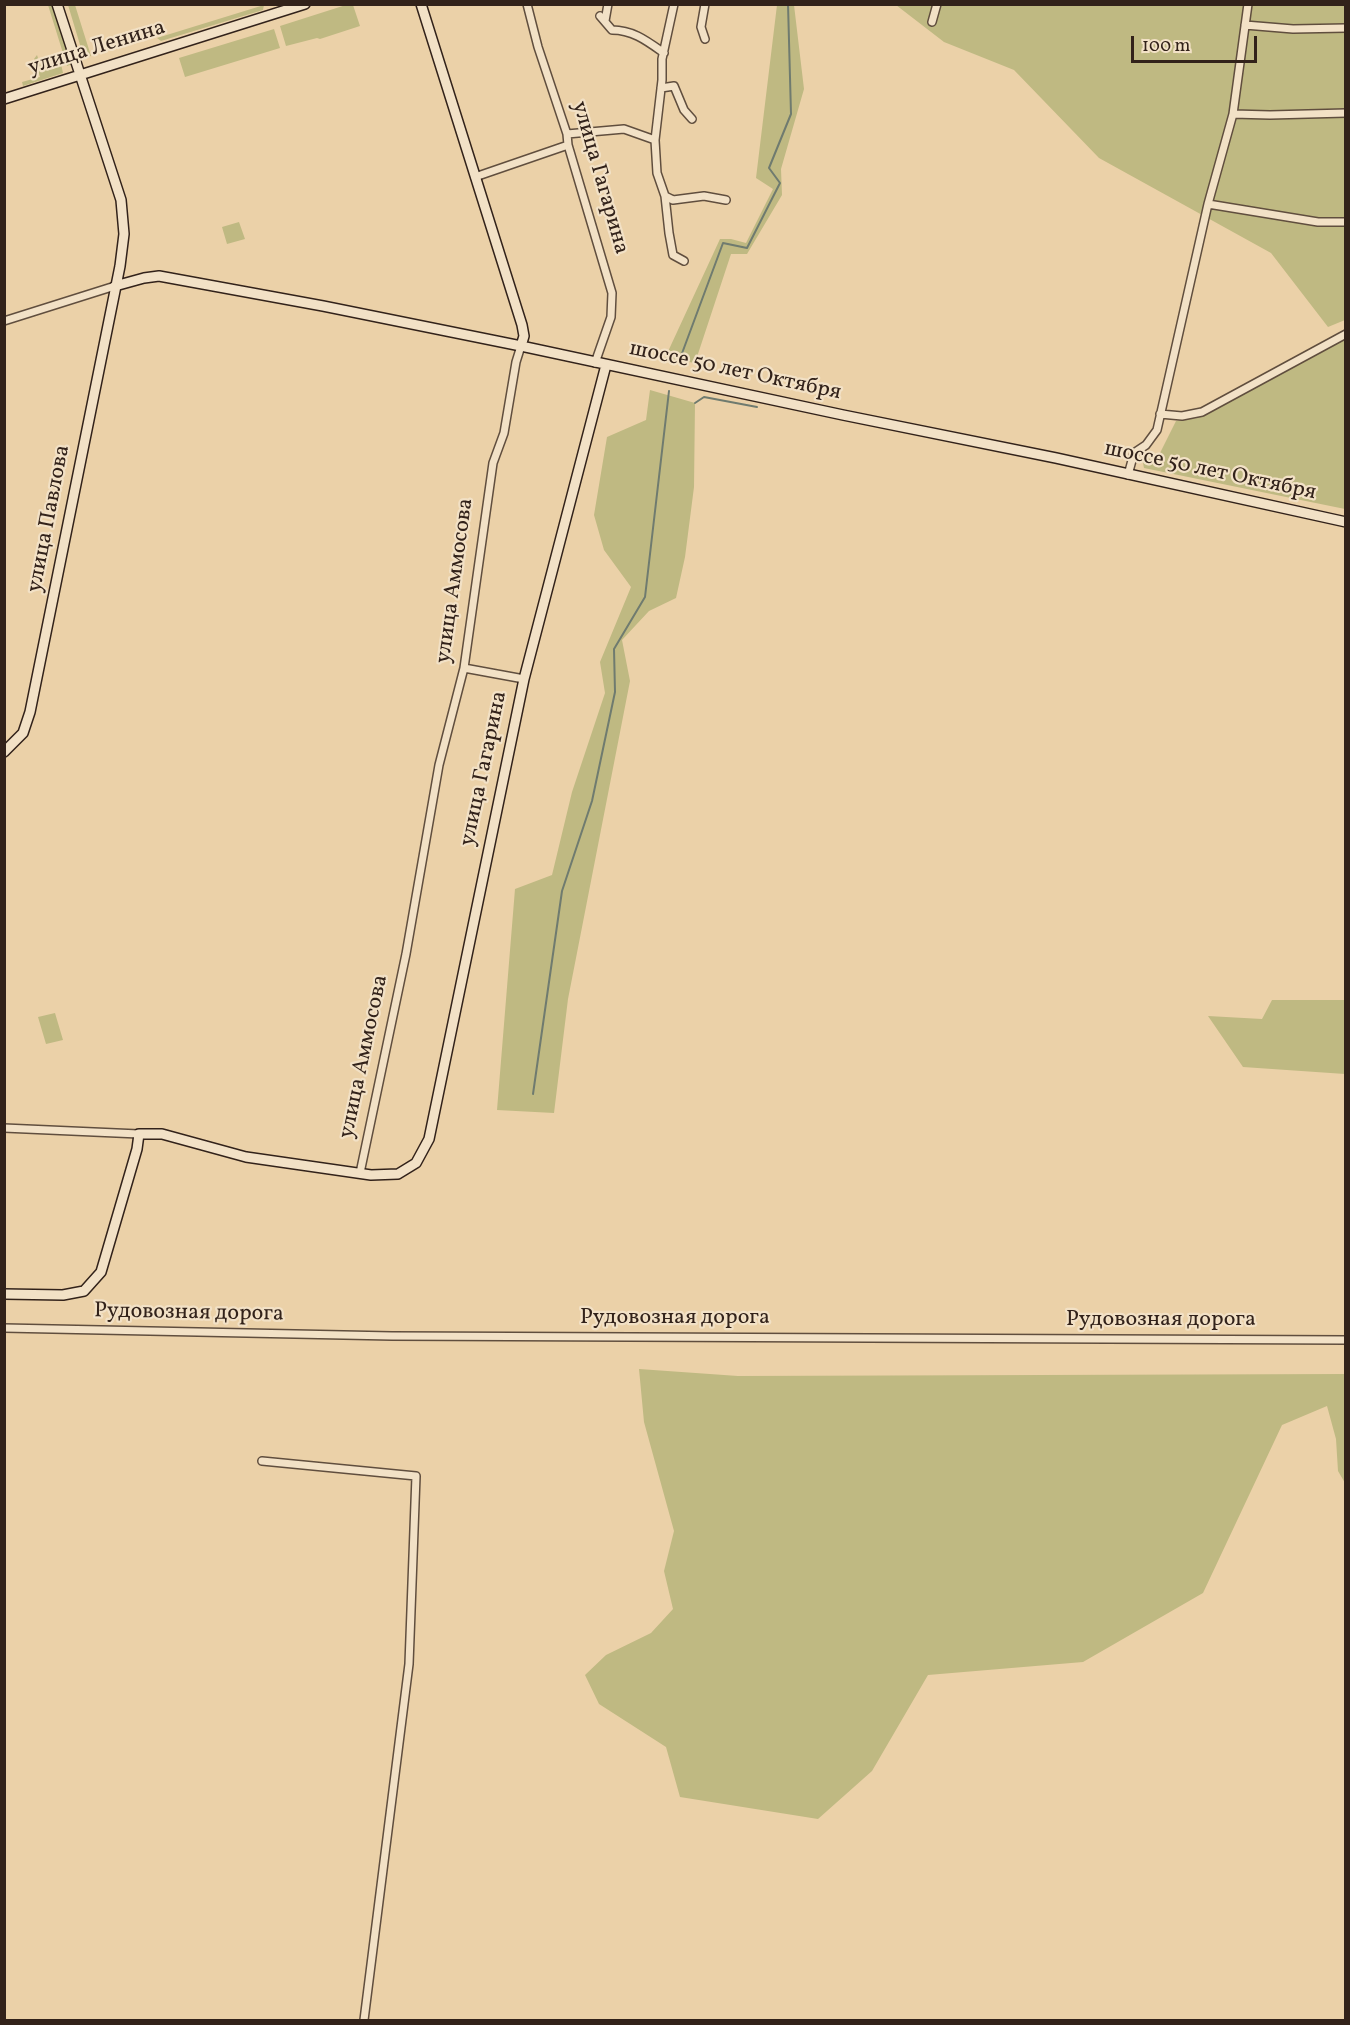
<!DOCTYPE html>
<meta charset="utf-8">
<style>
body{margin:0}
#map{position:relative;width:1350px;height:2025px;overflow:hidden;background:#ebd1a8;font-family:Vollkorn,serif}
canvas{display:block}
.frame{position:absolute;inset:0;border:6px solid #32221a;pointer-events:none}
.scale{position:absolute;left:1131px;top:36px;width:126px;height:27px;box-sizing:border-box;border:3px solid #32221a;border-top:0;padding-left:8px;font-size:18px;line-height:21px;white-space:nowrap;color:#32221a;-webkit-text-stroke:4px #f2e1c6;paint-order:stroke}
</style>
<div id="map">
<canvas width="1350" height="2025"></canvas>
<div class="frame"></div>
<div class="scale">100 m</div>
</div>
<script>
const g = document.querySelector('canvas').getContext('2d');
g.lineJoin = 'round';
function fillPath(path, color) {
  g.fillStyle = color;
  g.fill(path, 'evenodd');
}
function trace(path, color, width, dash) {
  g.strokeStyle = color;
  g.lineWidth = width;
  g.lineCap = dash ? 'butt' : 'round';
  g.setLineDash(dash || []);
  g.stroke(path);
}
function write(font, color, halo, rows, align = 'center') {
  g.font = font + ' Vollkorn,serif';
  g.lineWidth = 4.5;
  g.setLineDash([]);
  g.textBaseline = 'middle';
  g.strokeStyle = halo;
  g.fillStyle = color;
  for (const [text, x, y, turn = 0] of rows) {
    g.save();
    g.translate(x, y);
    g.rotate((+turn || 0) * Math.PI / 180);
    g.textAlign = isNaN(turn) ? turn : align;
    if (halo) g.strokeText(text, 0, 0);
    g.fillText(text, 0, 0);
    g.restore();
  }
}
fillPath(new Path2D(`
 M349,4L353,5L360,26L320,39L317,38L286,46L280,26Z
 M48,5H54L72,64L67,66Z
 M68,5H75L91,56L84,58Z
 M264,5L263,10L161,41L157,38Z
 M777,5H794L804,89L781,169L782,195L747,254H731L695,363L665,358L720,239H731L746,243L773,189L756,178Z
 M896,5H1345V320L1328,327L1271,253L1099,158L1014,70L944,42Z
 M274,29L280,48L185,77L179,58Z
 M37,55L42,70L61,64L63,73L23,86L22,82L40,77L34,59Z
 M239,222L245,239L227,244L222,227Z
 M1345,339V509L1144,468L1142,458L1157,459L1176,421L1198,418L1309,356Z
 M650,390L695,403L694,487L685,557L676,598L649,611L622,640L630,681L568,999L554,1113L497,1110L515,889L552,875L572,792L605,693L600,662L631,587L604,550L594,515L607,437L646,420Z
 M1272,1000H1345V1074L1243,1067L1208,1016L1262,1019Z
 M55,1013L63,1040L46,1044L38,1017Z
 M639,1369L738,1376L1345,1374V1483L1338,1471L1336,1439L1327,1406L1282,1425L1203,1593L1083,1662L928,1675L872,1771L818,1819L680,1797L666,1747L599,1704L585,1675L606,1655L651,1633L673,1609L664,1571L674,1531L644,1422Z`), '#bfb982');
trace(new Path2D(`
 M681,356L723,243L747,248L780,183L769,168L791,114L788,4
 M695,403L704,397L757,407
 M533,1094L562,891L592,801L615,692L614,649L645,597L669,391`), '#6f7b6f', 2);
const street = new Path2D(`
 M527,4L538,47L567,134L568,145L612,293L611,317L595,363
 M674,4L662,59V80L655,140L657,173L665,196L669,233L673,255L684,261
 M600,16L612,30C633,30 647,41 664,53
 M605,21L608,4
 M932,22L937,4
 M1245,25L1293,29L1346,28
 M705,39L701,27L705,4
 M661,88L674,86L684,110L692,119
 M1233,114L1270,115L1346,113
 M567,134L624,129L655,140
 M475,177L568,145
 M665,196L673,200L704,196L726,200
 M1208,204L1318,222H1346
 M4,321L115,286
 M1160,414L1182,416L1202,412L1346,334
 M1128,475L1134,453L1146,445L1157,430L1208,204L1233,114L1248,4
 M464,668L524,679
 M4,1128L139,1134
 M360,1173L406,954L439,765L464,668L493,463L504,433L516,362L521,346
 M4,1328L392,1336L1346,1340
 M262,1461L416,1476L409,1664L364,2020`);
const secondary = new Path2D(`
 M421,4L522,325L524,336L521,346
 M4,99L305,4
 M115,286L144,278L159,276L323,306L521,346L843,415L1056,458L1346,522
 M4,752L23,733L30,712L120,266L124,234L121,200L57,4
 M4,1294L63,1295L84,1291L101,1272L137,1149L139,1134H162L246,1157L371,1175L398,1174L416,1163L429,1139L524,679L606,365`);
trace(street, '#604e3e', 10);
trace(secondary, '#32221a', 12);
trace(street, '#f2e1c6', 7);
trace(secondary, '#f2e1c6', 9);
write('22px', '#32221a', '#f2e1c6', [
 ["улица Ленина",97,49,-17],
 ["улица Гагарина",599,178,74],
 ["шоссе 50 лет Октября",735,372,12],
 ["шоссе 50 лет Октября",1210,472,12],
 ["улица Павлова",50,519,-79],
 ["улица Аммосова",456,581,-82],
 ["улица Гагарина",485,769,-78],
 ["улица Аммосова",365,1057,-78],
 ["Рудовозная дорога",189,1314,1],
 ["Рудовозная дорога",675,1319],
 ["Рудовозная дорога",1161,1321]
]);
</script>
